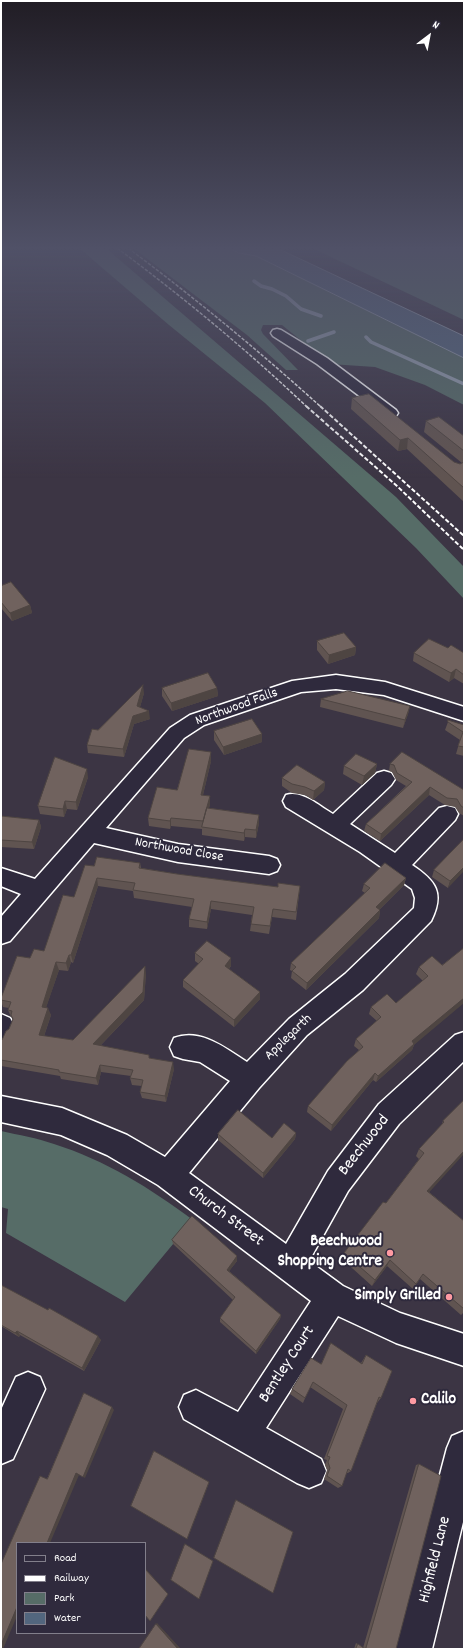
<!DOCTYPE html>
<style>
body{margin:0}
#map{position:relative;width:465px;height:1650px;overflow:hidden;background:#3c3544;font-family:Dekko,sans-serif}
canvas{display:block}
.frame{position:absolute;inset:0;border:2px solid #fff;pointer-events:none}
.legend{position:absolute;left:16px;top:1542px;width:130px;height:92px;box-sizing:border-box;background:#2f2a3d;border:1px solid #827f8b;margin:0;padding:5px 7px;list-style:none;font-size:12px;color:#fff}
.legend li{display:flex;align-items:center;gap:8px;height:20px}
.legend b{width:20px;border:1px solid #827f8b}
.north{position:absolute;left:409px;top:16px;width:40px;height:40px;-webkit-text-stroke:3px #2f2a3d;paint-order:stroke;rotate:32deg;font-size:11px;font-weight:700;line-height:16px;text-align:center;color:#fff}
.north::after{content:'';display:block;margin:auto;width:14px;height:18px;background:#fff;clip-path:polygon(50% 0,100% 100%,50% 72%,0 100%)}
</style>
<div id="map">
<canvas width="465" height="1650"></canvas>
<div class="frame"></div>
<ul class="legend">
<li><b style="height:5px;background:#2f2a3d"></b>Road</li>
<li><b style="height:5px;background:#fff"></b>Railway</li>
<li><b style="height:11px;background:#566c67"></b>Park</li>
<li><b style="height:11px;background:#52667e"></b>Water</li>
</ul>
<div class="north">N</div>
</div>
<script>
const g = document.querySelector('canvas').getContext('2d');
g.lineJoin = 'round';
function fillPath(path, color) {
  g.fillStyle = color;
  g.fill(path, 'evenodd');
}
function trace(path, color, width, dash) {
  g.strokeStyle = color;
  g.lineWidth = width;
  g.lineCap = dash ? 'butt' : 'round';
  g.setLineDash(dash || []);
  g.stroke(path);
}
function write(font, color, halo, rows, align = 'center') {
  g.font = font + ' Dekko,sans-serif';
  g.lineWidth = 4;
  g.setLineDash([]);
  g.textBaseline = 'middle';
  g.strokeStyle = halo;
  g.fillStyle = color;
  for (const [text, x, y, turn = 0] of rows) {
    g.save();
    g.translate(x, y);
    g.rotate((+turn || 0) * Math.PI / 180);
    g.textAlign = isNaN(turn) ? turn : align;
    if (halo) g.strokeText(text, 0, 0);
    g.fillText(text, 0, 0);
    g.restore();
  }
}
fillPath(new Path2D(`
 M79,248H105L107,249L396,497L464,567V599L416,548L265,403L169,325Z
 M133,248H229L239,253L256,256L464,358V405L425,385L375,367L330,364L282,325H263L261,330L263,334L298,370H286L247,335Z
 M312,248H464V320Z
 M1,1131C19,1135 37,1138 54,1144C105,1160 150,1188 193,1220L125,1302L6,1233L8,1209L1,1207Z`), '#566c67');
const water = new Path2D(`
 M229,248H277L464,336V358L256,256L239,253Z`);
fillPath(water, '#52667e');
trace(water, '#97a3b2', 1);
trace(new Path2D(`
 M254,281L261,286L272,289L286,296L301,309L321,316
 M366,337L371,342L464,384
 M308,341L334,332`), '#97a3b2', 3.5);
const minor = new Path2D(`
 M277,329L281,330L327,358L396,410L398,413L396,416L391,417L386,416L317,364L273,336L271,333L273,330Z
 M336,675L385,682L464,707V721L384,695L336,689L301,692L204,725L184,738L106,828L178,844L269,856L277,859L280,865L277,871L269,874L178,862L94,843L10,941L1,944V917L21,894L1,886V868L35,879L170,728L190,715L292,681Z
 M384,771L391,773L395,779L391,785L350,824L395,853L439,808L447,806L455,808L458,814L455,820L412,865C436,881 445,893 431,921L363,990L307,1035L259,1088L189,1173L286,1244L328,1171L379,1104L455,1035L464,1032V1061L399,1124L348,1191L309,1261L343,1286L400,1313L464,1334V1366L396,1343L338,1316L266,1428L321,1459L326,1471L321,1483L309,1488L297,1483L184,1419L179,1407L184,1395L196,1390L238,1412L311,1301L158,1185L107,1155L61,1135L1,1122V1096L62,1108L127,1135L165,1157L230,1081L200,1062L183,1059L174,1056L170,1047L174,1038C201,1028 225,1048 247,1062L289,1019L345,974L414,908L415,898L412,889L360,852L286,807L283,801L286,795C302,790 319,806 333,814L377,773Z
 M1,1014L10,1018L15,1027L11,1035L2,1039Z
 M28,1372L40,1377L45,1389L13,1459L1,1464V1410L16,1377Z
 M464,1431V1518L432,1649H394L447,1448L452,1436Z`);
trace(minor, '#fff', 3);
fillPath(minor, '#2f2a3d');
trace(new Path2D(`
 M117,248C183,297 247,350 307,407
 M128,248C195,298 259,351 321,407`), '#fff', 1.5, [3.5, 1.5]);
trace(new Path2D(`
 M306,406L397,486L464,550
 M320,406L464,536`), '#fff', 2, [4.5, 2]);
fillPath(new Path2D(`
 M352,398L454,462L460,464L462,463L424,432L426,421L464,436V502L407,449L398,451L351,409Z
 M1,586L30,605L32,613L12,621L1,608Z
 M317,641L356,647L355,655L328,664L317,650Z
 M448,648L464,653V684L454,678L449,682L413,661L414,653Z
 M162,688H217L218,696L172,711L162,696Z
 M144,693L140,707L150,719L134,724L124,757L88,753L87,745L98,730Z
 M321,699L410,706L408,714L403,728L320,707Z
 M448,722L464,725V756L456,754L460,740L445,730Z
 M214,731L262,734V742L224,755L214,740Z
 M211,761L203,795L210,796V804L209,808L259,815V823L256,838L245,837L244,841L202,835V829L171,826L170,829L149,826L148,818L177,790Z
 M377,764L375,773L362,785L343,774L344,766Z
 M390,764L464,790V816L459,813L455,807L445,805L429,795L380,841L364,831L366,824L406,786L396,780L392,772L389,771Z
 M88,777L77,810L67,809L64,817L40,814L38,806Z
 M282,778L325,782L324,790L313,800L305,795L292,793L282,786Z
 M1,816L39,820L41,827L34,849L1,847Z
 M464,839L448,888L432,877L434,870Z
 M140,863L141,868L177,874L278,887L300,886L296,920L272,917L269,934L250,931L251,924L252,915L211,909L207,929L189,927V919L192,907L134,898L133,891L98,886L73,963L71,962L68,971L59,970L46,1007L51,1015L44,1036L73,1040L146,973L144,1000L100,1046L150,1058L174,1069L166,1102L142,1098L140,1092L142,1086L132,1085L130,1078L131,1076L101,1072L98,1085L61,1079L60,1076L1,1066V1039L2,1040L9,1029L13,1020L12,1017H11L8,1010L9,1008L3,1007L1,1001V998L30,958L44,951L74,897L94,866Z
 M406,878L404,885L379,910H380L379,918L306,990L291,978L292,971L290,970L291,963L365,893L362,891L364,884Z
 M195,953L231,966L229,969L260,992V999L234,1027L183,987V980L199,964L195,961Z
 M432,956L414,1045L412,1050L376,1082L373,1080L331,1131L307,1112L308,1106L359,1050L354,1046L356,1039L377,1021L369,1014L371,1007L396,1003L423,981L416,974L419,967Z
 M464,1100L429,1192L464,1221V1312L461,1315L420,1279L413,1289L387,1266L372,1286L342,1259L344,1253L386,1203L419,1159L416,1156L419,1149L441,1126L443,1121Z
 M296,1133L295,1139L263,1178L218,1140V1134L272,1138Z
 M172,1240L237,1261L229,1271L281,1315L280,1319L256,1354L220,1322V1318L233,1300L173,1244Z
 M1,1285L101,1340L84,1371L20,1335L19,1337L1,1326Z
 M366,1355L381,1398L377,1403L351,1471L348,1473H346L342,1486L338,1488L324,1479L327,1470L325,1465L327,1460L324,1459L343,1409L310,1387L303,1403L290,1394L292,1389L321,1364L361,1363Z
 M419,1464L396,1649H354L356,1643L363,1648L416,1465Z`), '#605451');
fillPath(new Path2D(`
 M408,438L407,449L398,451L400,440Z
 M30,605L32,613L12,621L10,613Z
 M356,647L355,655L328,664L329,655Z
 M456,669L454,678L449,682L451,673Z
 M143,685L144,693L138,714L137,706Z
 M217,688L218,696L172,711L171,703Z
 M410,706L408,714L403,728L405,720Z
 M149,711L150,719L134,724L124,757L123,749L133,716Z
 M262,734V742L224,755L223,747Z
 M211,752V761L201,803V795Z
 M377,764L375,773L362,785L364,776Z
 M87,769L88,777L77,810L76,802Z
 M325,782L324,790L313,800L314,791Z
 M430,787L429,795L380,841L381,834Z
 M210,796V804L204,828L203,821Z
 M65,801L67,809L64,817L63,809Z
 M259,815V823L256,838V830Z
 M171,818V826L170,829V821Z
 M39,820L41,827L34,849L32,842Z
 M245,829V837L244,841V833Z
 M464,867V871L448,888L450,881Z
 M97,878L98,886L73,963L71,955Z
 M406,878L404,885L374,915L376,907Z
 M211,901V909L207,929V922Z
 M380,910L379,918L306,990L307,983Z
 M69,955L71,962L68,971L66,963Z
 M231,958V966L225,973V966Z
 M56,962L59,970L44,1014L42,1007Z
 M145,966L146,973L144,1000L95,1051L93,1044Z
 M260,992V999L234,1027V1020Z
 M464,998V1003L414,1045L412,1050L376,1082L378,1076L412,1041Z
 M48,1008L51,1015L42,1042L39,1035Z
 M173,1062L174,1069L166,1102L165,1096Z
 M100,1065L101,1072L98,1085L96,1078Z
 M375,1073L373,1080L331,1131L332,1125Z
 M296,1133L295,1139L263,1178V1173Z
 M464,1151V1154L424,1198L427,1191Z
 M237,1256V1261L227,1274V1270Z
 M390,1260L387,1266L372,1286L375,1280Z
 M281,1315L280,1319L256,1354V1351Z
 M17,1331L20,1335L19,1337L15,1333Z
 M98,1336L101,1340L84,1371L82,1368Z
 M112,1407L114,1410L85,1478L83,1477Z
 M76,1473L79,1475L50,1543H47Z
 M209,1482V1483L187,1540V1539Z
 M145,1568L168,1594L150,1621L145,1569Z
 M17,1607V1616L3,1649H1V1645Z
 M157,1623L181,1649H178L156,1624Z`), '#4e4542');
const building = new Path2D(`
 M369,394L454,462L460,464L464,462V488L408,438L400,440L352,398Z
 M439,417L464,436V451L426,421Z
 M11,582L30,605L10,613L1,602V586Z
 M344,633L356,647L329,655L317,641Z
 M429,639L448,648L451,645L464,653V675L456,669L451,673L414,653Z
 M208,673L217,688L171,703L162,688Z
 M143,685L137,706L149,711L133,716L123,749L87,745L92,729L98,730Z
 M348,691L410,706L405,720L321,699Z
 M252,719L262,734L223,747L214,731Z
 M448,720L464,725V747L458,746L463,732L448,722Z
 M189,749L211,752L201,795L210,796L203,821L171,818L170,821L148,818L157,787L177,790Z
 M402,752L464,790V808L461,806L457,799L447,798L430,787L381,834L366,824L412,782L397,773L394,765L390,764Z
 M356,754L377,764L364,776L344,766Z
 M55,757L87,769L76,802L65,801L63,809L38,806Z
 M297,765L325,782L314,791L305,787L292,784L282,778Z
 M207,808L259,815L256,830L245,829L244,833L202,827Z
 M1,816L39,820L32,842L1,840Z
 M464,839V867L450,881L434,870Z
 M97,857L140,863L139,868L177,874L278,887V883L300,886L296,912L273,909L270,926L251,924L254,907L211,901L207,922L189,919L194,899L133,890L135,883L97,878L71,955H69L66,963L56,962L42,1007L48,1008L39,1035L73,1040L145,966L143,992L93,1044L149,1055V1058L173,1062L165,1096L140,1092L143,1080L130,1078L133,1070L100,1065L96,1078L59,1072V1070L1,1060V1039L2,1040L6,1031L9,1029L13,1019L11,1015L12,1011L8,1010L11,1002L1,1000V998L17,956L30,958L34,949L44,951L63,895L74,897L85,865L94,866Z
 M385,863L406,878L376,907L380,910L307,983L292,971L296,967L291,963L370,888L364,884Z
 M207,941L231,958L225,966L260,992L234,1020L183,980L203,959L195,953Z
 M464,948V998L412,1041L414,1044L378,1076L375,1073L332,1125L308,1106L347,1061L363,1047L356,1039L381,1017L371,1007L387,994L396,1003L428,976L419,967L432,956L442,965Z
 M464,1100V1151L427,1191L464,1221V1309L423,1274L416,1284L390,1260L375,1280L344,1253L383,1202L386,1203L424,1153L419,1149L444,1122L443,1121Z
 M238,1110L272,1138L284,1123L296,1133L263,1173L218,1134Z
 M192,1216L237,1256L227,1270L281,1315L256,1351L220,1318L235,1297L172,1240Z
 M1,1285L48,1310L49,1308L98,1336L82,1368L17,1331L15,1333L1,1325Z
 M331,1343L362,1364L366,1355L392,1371L381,1398L379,1397L351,1471L348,1469L342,1486L327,1476L330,1468L328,1462L330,1457L327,1456L347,1405L313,1382L305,1398L292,1389L311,1358L321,1364Z
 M84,1393L112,1407L83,1477L76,1473L47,1543H17V1607L1,1645V1564L40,1476L47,1479Z
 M154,1451L209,1482L187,1539L131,1506Z
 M419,1464L441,1476L396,1649H366Z
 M236,1500L293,1532L273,1593L214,1558Z
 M185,1544L213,1561L199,1599L171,1580Z
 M145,1569L168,1594L150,1621L145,1615Z
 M156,1624L178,1649H139Z
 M358,1644L365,1649H356Z`);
fillPath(building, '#70625e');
trace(building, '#4e4542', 1);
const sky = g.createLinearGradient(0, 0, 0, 478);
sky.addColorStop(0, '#211d25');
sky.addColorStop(0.52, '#505167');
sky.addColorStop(1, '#50516700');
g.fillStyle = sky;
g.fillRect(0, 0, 465, 478);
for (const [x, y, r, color] of [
 [390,1253,4,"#ff9aa2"],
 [449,1297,4,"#ff9aa2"],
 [413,1401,4,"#ff9aa2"]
]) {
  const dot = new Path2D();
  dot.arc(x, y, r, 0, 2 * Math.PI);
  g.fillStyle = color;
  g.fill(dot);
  trace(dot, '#2f2a3d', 1.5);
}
write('14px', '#fff', '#2f2a3d', [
 ["Northwood Falls",237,708,-20],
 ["Northwood Close",179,851,10],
 ["Applegarth",289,1038,-44]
]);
write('17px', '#fff', '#2f2a3d', [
 ["Beechwood",365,1146,-52],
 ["Church Street",225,1217,37],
 ["Bentley Court",288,1365,-57],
 ["Highfield Lane",436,1560,-76]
]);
write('bold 17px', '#fff', '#2f2a3d', [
 ["Beechwood",382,1243],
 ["Shopping Centre",382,1263],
 ["Simply Grilled",441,1297],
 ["Calilo",421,1401,"left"]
], 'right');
</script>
